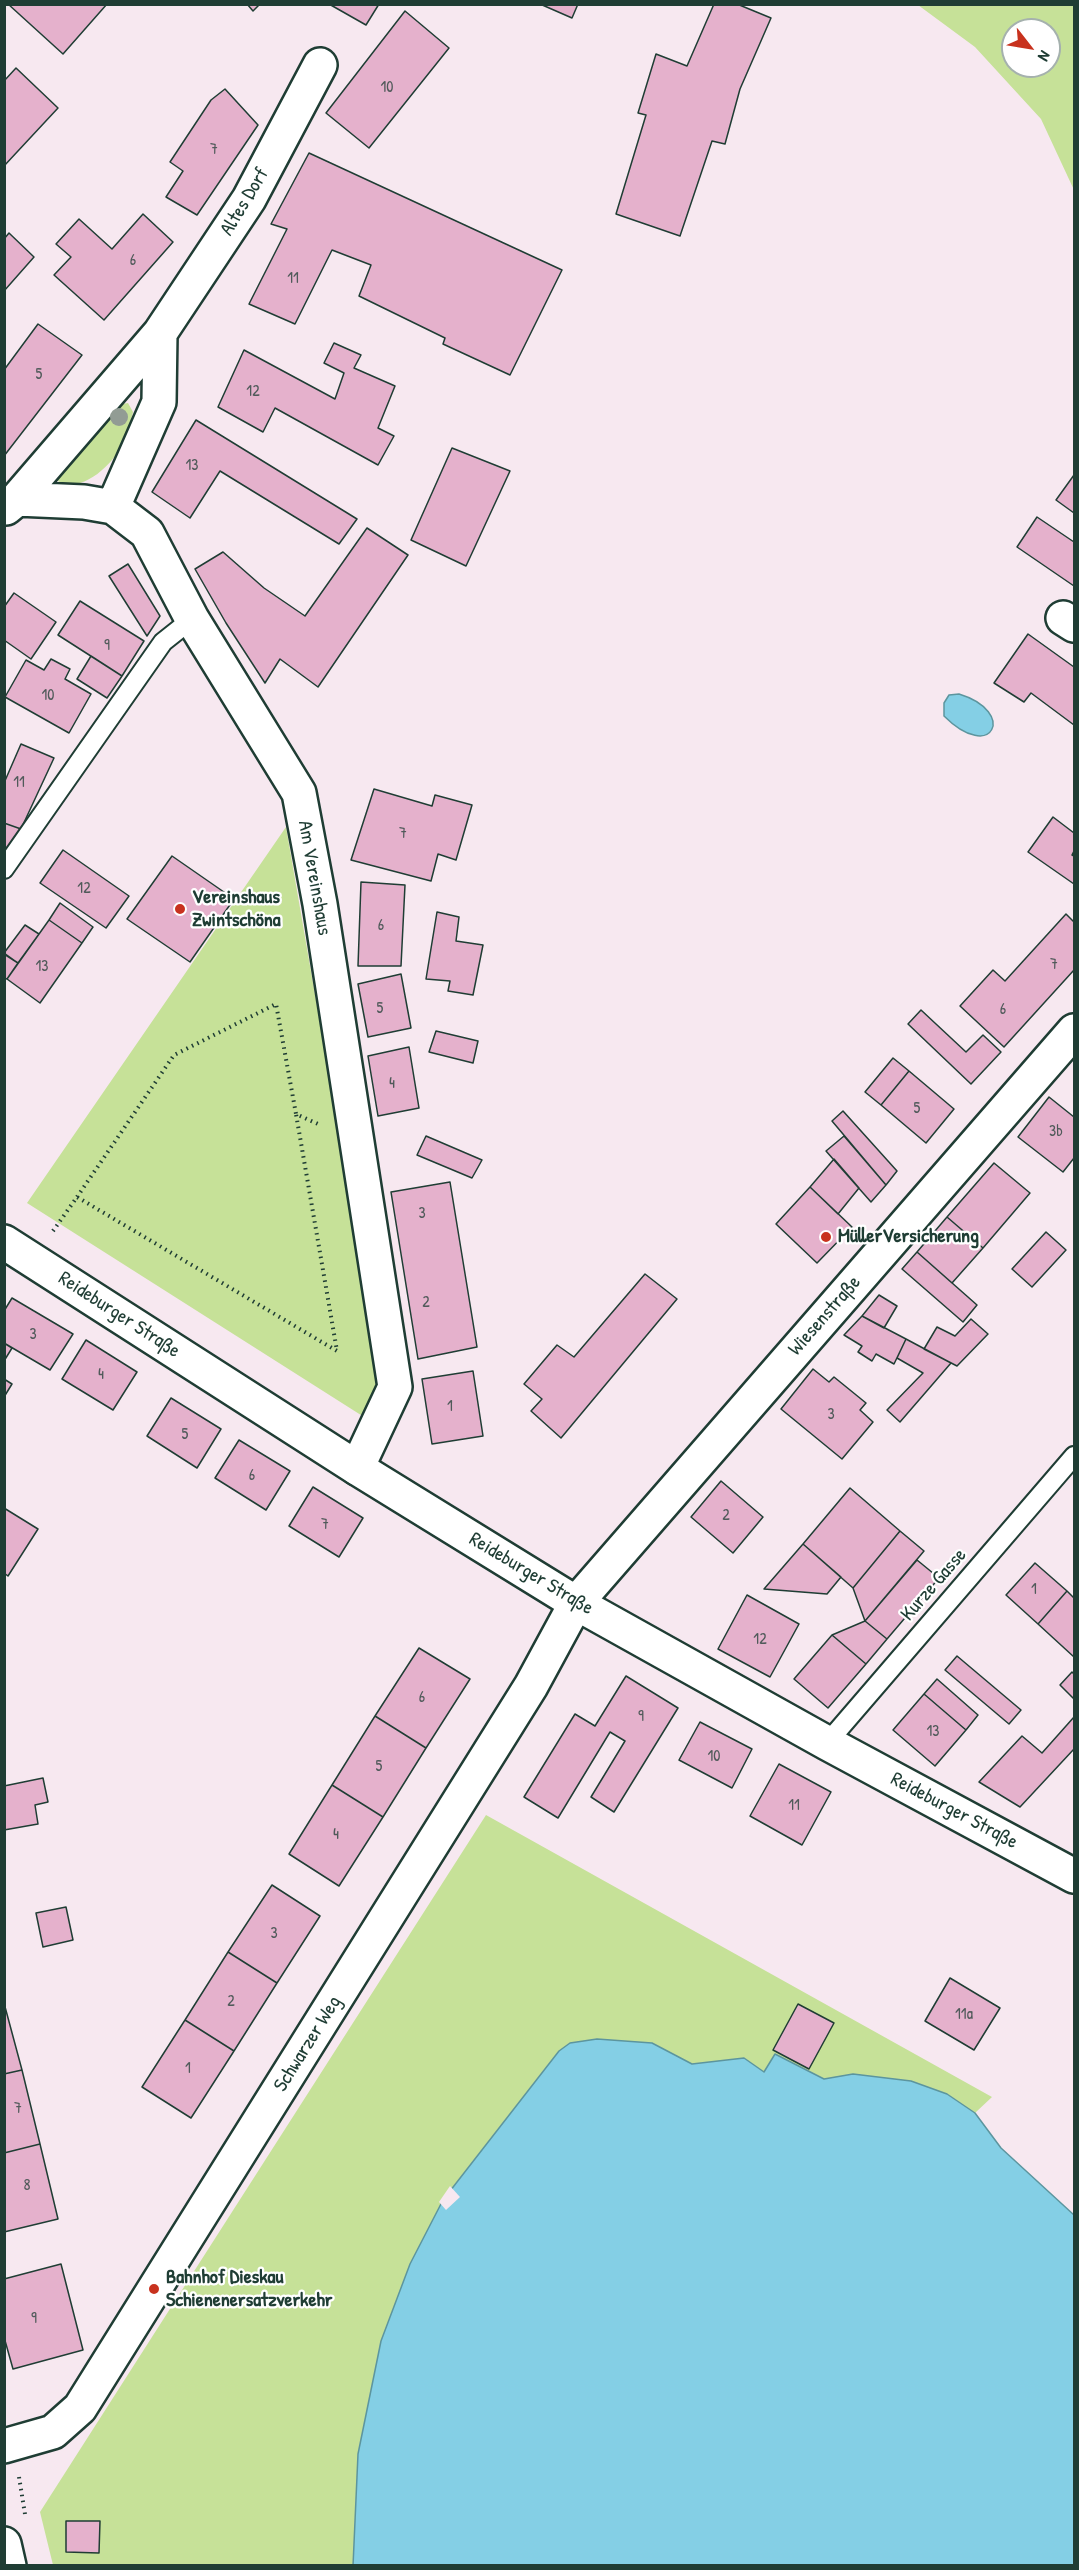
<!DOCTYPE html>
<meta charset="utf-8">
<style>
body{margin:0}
#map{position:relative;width:1079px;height:2570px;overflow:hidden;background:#f7e8f0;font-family:"Patrick Hand",sans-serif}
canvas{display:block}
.frame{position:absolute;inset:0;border:6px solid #1f3d34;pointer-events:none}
.north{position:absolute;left:1001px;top:18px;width:60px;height:60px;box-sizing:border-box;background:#fff;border:2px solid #a5b1ae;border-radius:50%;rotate:121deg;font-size:16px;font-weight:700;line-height:24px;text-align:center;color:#1f3d34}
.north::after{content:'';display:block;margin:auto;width:21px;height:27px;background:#c8321e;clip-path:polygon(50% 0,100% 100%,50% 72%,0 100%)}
</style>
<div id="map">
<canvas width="1079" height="2570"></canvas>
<div class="frame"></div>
<div class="north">N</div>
</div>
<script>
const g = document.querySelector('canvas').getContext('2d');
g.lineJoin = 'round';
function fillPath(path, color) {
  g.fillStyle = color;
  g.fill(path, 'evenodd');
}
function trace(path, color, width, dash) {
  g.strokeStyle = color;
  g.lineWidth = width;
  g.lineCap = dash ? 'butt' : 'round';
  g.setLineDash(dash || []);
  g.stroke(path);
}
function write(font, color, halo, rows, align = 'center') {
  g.font = font + ' "Patrick Hand",sans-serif';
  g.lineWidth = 4.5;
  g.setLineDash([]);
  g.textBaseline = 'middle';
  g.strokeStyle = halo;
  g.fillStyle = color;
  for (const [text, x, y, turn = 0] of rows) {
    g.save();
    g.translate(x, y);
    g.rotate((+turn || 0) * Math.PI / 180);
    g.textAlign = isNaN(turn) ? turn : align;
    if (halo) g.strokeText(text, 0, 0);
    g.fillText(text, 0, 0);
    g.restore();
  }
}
fillPath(new Path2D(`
 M918,5H1074V190L1041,119L975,47ZM1013,30H1049V66H1013Z
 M128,403L133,412C131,419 130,428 128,435C118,459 84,497 56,480L55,468L117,405Z
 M286,827L381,1376L364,1417L27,1203Z
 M486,1815L992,2097L975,2113L947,2094L853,2074L824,2079L775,2054L764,2072L744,2058L692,2064L652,2043L559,2051L453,2187L381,2341L358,2454L353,2565H53L40,2512Z`), '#c6e198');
const water = new Path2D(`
 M959,694C1018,712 992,764 944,716V703L949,695Z
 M597,2039L652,2043L692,2064L744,2058L764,2072L775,2054L824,2079L853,2074L911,2081L947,2094L975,2113L1001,2148L1074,2215V2565L353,2566L358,2454L381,2341L410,2264L443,2200L559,2051L570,2043Z`);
fillPath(water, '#84cfe5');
trace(water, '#5c959e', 1.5);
fillPath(new Path2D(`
 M450,2186L460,2197L446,2210L439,2202Z`), '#f7e8f0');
const building = new Path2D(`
 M8,4H107L63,54Z
 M247,4H260L253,11Z
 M329,4H379L366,25Z
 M540,4H578L572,18Z
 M714,4H737L771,18L740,89L725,144L712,141L680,236L616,214L646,115L638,113L656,54L687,66Z
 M405,11L449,48L369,148L326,113Z
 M16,68L58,108L4,166V81Z
 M225,89L258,125L197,215L166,197L183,171L170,162L211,100Z
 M309,153L562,270L510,375L443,344L445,338L359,296L371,265L332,250L295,324L249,304L287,229L271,224Z
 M143,214L173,242L104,320L54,275L71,257L56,244L79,219L112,249Z
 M9,233L34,257L4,291V239Z
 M38,324L82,355L4,456V370Z
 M334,343L361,355L354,368L395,386L378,428L394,436L378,465L275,408L263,432L218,407L244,350L335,399L344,373L324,363Z
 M196,420L357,519L339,544L220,471L190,518L152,492Z
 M452,448L510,471L466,566L411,540Z
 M1074,475V513L1056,500Z
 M1037,517L1074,542V586L1017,547Z
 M367,528L408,555L318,687L280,659L265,683L226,623L195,569L223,552L264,588L305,616Z
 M128,564L160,616L147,636L109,576Z
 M14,593L56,622L31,659L4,640V607Z
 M80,601L144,641L122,676L58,635Z
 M1028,634L1074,667V725L1031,693L1024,702L994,683Z
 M91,656L122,676L107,698L77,679Z
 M51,659L70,669L65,679L91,694L69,733L5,697L26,660L44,670Z
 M21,744L54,758L21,829L4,823V783Z
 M374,789L432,806L435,795L472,805L456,860L438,854L431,881L351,860Z
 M1053,817L1074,833V851L1072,855L1074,856V884L1028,852Z
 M4,823L21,829L4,854Z
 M63,850L129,896L106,928L40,883Z
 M172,856L234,899L190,962L127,919Z
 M361,882L405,885L401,966H358Z
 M60,903L93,927L82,943L49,920Z
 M437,912L459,917L456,941L483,945L473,995L448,991L450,981L426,979Z
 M1066,914L1074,922V970L1004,1047L960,1006L993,970L1005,981Z
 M49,920L82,943L40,1003L7,979Z
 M25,925L39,934L18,963L4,953Z
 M4,954L18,963L7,979L4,978Z
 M401,974L411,1028L368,1037L358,984Z
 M921,1010L966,1052L983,1035L1001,1052L971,1084L908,1024Z
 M436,1031L478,1041L473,1063L429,1052Z
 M409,1047L419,1108L378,1116L368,1056Z
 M893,1058L909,1071L881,1105L865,1092Z
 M909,1071L954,1109L926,1143L881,1105Z
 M1049,1097L1074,1117V1158L1063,1172L1018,1137Z
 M843,1111L897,1171L886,1185L832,1121Z
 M426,1136L482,1160L472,1178L417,1155Z
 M844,1136L886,1185L871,1202L826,1151Z
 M834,1159L859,1188L838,1214L810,1187Z
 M994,1163L1030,1193L983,1248L947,1217Z
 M450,1182L477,1347L418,1359L391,1192Z
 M810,1187L852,1227L817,1263L776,1224Z
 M947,1217L983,1248L952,1283L917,1252Z
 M1046,1232L1066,1250L1032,1287L1012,1269Z
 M917,1252L977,1305L963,1322L902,1269Z
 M645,1274L677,1299L561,1438L531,1411L542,1399L524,1384L557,1345L574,1357Z
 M879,1295L897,1306L884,1328L862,1316Z
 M12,1298L73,1334L50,1370L4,1343V1311Z
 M862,1316L906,1339L894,1364L876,1354L872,1361L858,1352L862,1346L844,1335Z
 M971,1319L988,1334L957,1366L924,1349L937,1327L955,1336Z
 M906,1339L951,1363L900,1422L887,1410L923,1373L897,1358Z
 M86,1340L137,1372L113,1410L62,1379Z
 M4,1343L12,1348L4,1361Z
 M813,1369L829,1382L834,1377L866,1403L860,1410L873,1422L842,1459L781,1409Z
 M473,1371L483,1436L432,1444L422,1379Z
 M4,1379L12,1384L4,1397Z
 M171,1398L221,1429L197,1468L147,1436Z
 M239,1440L290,1471L266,1510L215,1478Z
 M721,1481L763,1517L733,1553L691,1517Z
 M313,1487L363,1518L339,1557L289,1526Z
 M850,1488L900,1531L853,1588L803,1544Z
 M4,1508L38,1529L8,1576L4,1573Z
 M900,1531L924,1551L865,1621L853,1588Z
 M803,1544L841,1577L827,1594L764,1589Z
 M917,1560L939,1578L887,1639L865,1621Z
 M1035,1563L1067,1591L1038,1624L1006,1595Z
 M1067,1591L1074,1598V1657L1038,1624Z
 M747,1595L799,1624L770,1677L718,1649Z
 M865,1621L887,1639L866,1664L832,1635Z
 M832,1635L866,1664L828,1708L794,1679Z
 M419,1648L470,1679L426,1748L375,1716Z
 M957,1656L1021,1710L1009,1724L945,1670Z
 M1072,1672L1074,1674V1699L1060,1685Z
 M626,1676L678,1708L614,1812L591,1797L625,1741L610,1732L558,1818L524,1797L575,1714L595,1726Z
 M937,1679L978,1715L966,1730L924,1694Z
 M924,1694L966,1730L935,1766L893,1730Z
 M375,1716L426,1748L383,1817L332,1785Z
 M1074,1717V1749L1020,1807L979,1782L1022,1736L1042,1753Z
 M700,1722L752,1749L732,1788L679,1760Z
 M779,1764L831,1792L802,1845L750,1816Z
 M43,1778L48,1802L35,1805L38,1824L4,1830V1786Z
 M332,1785L383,1817L339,1886L289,1854Z
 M272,1885L320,1916L277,1983L228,1952Z
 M66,1907L73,1940L43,1947L36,1913Z
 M228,1952L277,1983L234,2051L185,2020Z
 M950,1978L1000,2008L974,2050L925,2021Z
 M4,2003L22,2070L4,2074Z
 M798,2004L834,2023L809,2069L773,2050Z
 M185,2020L234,2051L191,2118L142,2087Z
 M22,2070L40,2144L4,2153V2074Z
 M40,2144L58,2219L4,2232V2153Z
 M61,2264L83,2350L13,2369L4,2337V2279Z
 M66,2521H100L99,2553L66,2552Z`);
fillPath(building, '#e5b1cc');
trace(building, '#1f3d34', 1.5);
const lane = new Path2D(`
 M4,869L163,642L192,619
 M827,1743L1074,1456`);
const street = new Path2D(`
 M17,499L84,502L113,507L147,533L192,619L299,793L320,904L395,1387L357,1468
 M113,507L159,402L160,333
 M6,508L17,499L160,333L249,199L320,65
 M1063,618L1074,625
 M4,2446L53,2432L80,2408L531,1686L576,1603L1074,1031`);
const secondary = new Path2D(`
 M4,1242L357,1468L576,1603L827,1743L1074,1876
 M4,2544L9,2566`);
trace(lane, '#1f3d34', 22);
trace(street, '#1f3d34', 38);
trace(secondary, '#1f3d34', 38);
trace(new Path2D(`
 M77,1197L174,1055L276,1004L296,1114L318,1124
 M53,1231L77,1197L337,1351L296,1114
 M19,2477L25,2514`), '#1f3d34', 4, [1.5, 4.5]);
trace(lane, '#fff', 18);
trace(street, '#fff', 33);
trace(secondary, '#fff', 33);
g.fillStyle = '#929c94';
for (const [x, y] of [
 [119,417]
]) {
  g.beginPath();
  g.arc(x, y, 9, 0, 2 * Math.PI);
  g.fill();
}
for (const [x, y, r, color] of [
 [180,909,6,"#c8321e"],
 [826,1237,6,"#c8321e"],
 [154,2289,6,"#c8321e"]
]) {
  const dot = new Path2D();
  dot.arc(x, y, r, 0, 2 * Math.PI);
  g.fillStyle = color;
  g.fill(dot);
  trace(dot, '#fff', 2);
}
write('16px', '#505a5a', null, [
 ["10",387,88],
 ["7",214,150],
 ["6",133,261],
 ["11",293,279],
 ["5",39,375],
 ["12",253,392],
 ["13",192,466],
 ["9",107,646],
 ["10",48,696],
 ["11",19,783],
 ["7",403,834],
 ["12",84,889],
 ["6",381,926],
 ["7",1054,965],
 ["13",42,967],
 ["5",380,1009],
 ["6",1003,1010],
 ["4",392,1084],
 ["5",917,1109],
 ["3b",1056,1132],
 ["3",422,1214],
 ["2",426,1303],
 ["3",33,1335],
 ["4",101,1375],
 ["1",450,1407],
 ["3",831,1415],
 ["5",185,1435],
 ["6",252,1476],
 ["2",726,1516],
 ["7",325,1525],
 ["1",1034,1590],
 ["12",760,1640],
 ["6",422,1698],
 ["9",641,1717],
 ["13",933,1732],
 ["10",714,1757],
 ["5",379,1767],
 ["11",794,1806],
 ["4",336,1835],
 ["3",274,1934],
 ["2",231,2002],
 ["11a",964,2015],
 ["1",188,2069],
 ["7",18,2109],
 ["8",27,2186],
 ["9",34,2319]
]);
write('20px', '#1f3d34', '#fff', [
 ["Altes Dorf",245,202,-59],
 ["Am Vereinshaus",314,878,80],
 ["Reideburger Straße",119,1315,33],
 ["Wiesenstraße",825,1316,-49],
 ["Reideburger Straße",531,1574,31],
 ["Kurze Gasse",934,1585,-49],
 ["Reideburger Straße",954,1811,28],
 ["Schwarzer Weg",308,2044,-58]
]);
write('bold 20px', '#1f3d34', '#fff', [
 ["Vereinshaus",192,898],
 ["Zwintschöna",192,921],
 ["MüllerVersicherung",838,1237],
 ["Bahnhof Dieskau",166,2278],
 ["Schienenersatzverkehr",166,2301]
], 'left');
</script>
